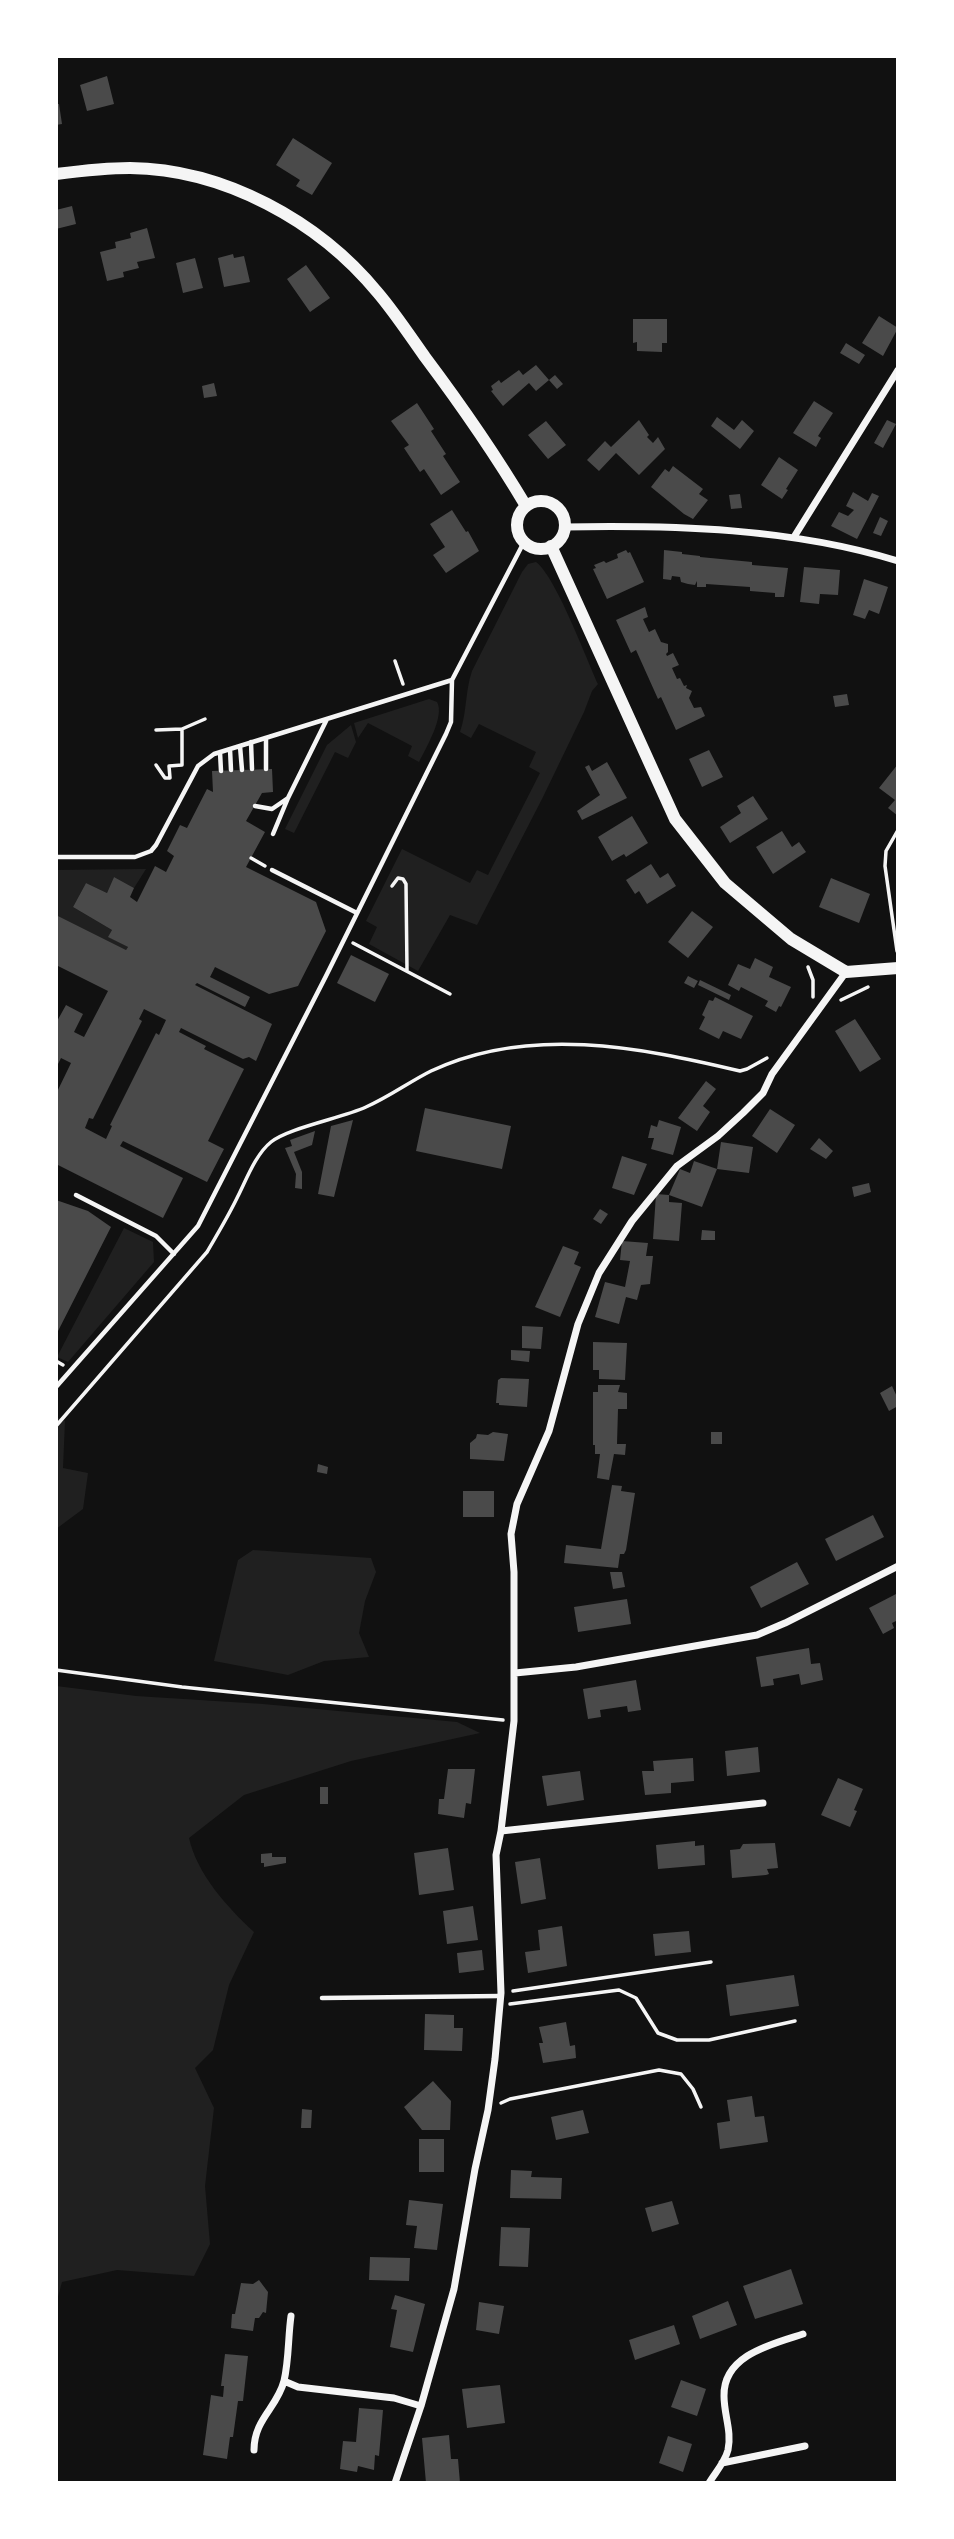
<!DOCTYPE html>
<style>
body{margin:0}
#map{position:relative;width:954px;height:2539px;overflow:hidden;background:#111;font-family:"Fira Sans",sans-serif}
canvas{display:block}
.frame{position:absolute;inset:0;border:58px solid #fff;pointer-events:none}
</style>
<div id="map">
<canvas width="954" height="2539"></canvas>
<div class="frame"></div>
</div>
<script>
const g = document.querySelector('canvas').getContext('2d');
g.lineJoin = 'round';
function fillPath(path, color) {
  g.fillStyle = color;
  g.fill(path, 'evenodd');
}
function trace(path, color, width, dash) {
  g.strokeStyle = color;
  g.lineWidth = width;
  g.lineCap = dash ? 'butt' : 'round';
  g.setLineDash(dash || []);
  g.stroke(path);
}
fillPath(new Path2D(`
 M536,562C556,577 586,658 598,684L592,691L584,712L542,799L477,925L450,915L418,971L369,944L377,927L366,921L402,849L470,883L477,870L488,875L540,773L529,767L536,752L479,724L471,738L460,732C467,712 465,692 472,671L522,572L528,564Z
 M429,699L437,702C445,716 426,748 419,762L408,756L412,746L368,723L358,738L354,723Z
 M351,725L356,742L348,758L335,752L294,833L285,829L327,745Z
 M146,869L134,888L114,877L107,893L86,883L73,907L112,930L109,937L128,947L126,950L56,915V870Z
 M124,1228L153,1242L154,1262L68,1362L57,1357Z
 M56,1417L65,1421L63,1468L88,1473L83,1509L56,1529Z
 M253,1550L371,1558L376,1572L365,1601L359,1633L369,1657L324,1661L288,1675L214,1661L238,1560Z
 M56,1686L136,1696L263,1704L457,1722L480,1733L351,1761L244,1795L189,1838C197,1874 227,1907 254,1932L229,1985L213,2050L195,2068L214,2108L205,2186L210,2244L194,2276L117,2270L62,2282L56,2304Z`), '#202020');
fillPath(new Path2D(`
 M107,76L114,104L87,111L80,85Z
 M56,104H59L62,124L56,125Z
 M293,138L332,163L312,195L296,186L300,180L276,165Z
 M72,206L76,224L56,229V210Z
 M147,228L155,258L137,262L139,268L123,272L124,277L107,281L100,252L116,248L115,242L131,238L130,233Z
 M233,254L234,258L244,256L250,282L224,287L218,258Z
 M195,258L203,288L183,293L176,263Z
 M306,265L330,298L310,312L287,279Z
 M879,316L898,328L883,356L862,343Z
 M633,319H667V343H662V352L637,351V342L633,343Z
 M846,343L865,355L859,364L840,353Z
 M536,365L549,380L536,391L529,383L503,406L491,391L493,390L491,386L499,380L501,383L519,370L523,375Z
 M555,375L563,384L557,389L549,380Z
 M214,383L217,396L204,398L202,386Z
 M814,401L833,413L818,436L821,438L816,447L793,433Z
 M417,403L434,429L431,431L446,454L443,456L460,482L441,495L424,469L420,472L404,448L409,445L391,421Z
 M717,417L734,430L742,420L754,431L740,449L711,426Z
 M639,420L649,435L647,437L653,443L658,437L665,449L639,475L616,453L599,471L587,460L605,441L611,447Z
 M887,420L896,424L883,448L874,443Z
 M546,421L566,445L548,459L528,435Z
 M779,457L798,470L786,489L788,490L782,499L761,485Z
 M673,466L703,489L699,494L708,500L693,519L684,514L651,487L665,469L669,472Z
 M853,492L868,501L872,493L879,496L857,539L831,526L839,512L848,516L854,510L846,506Z
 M740,494L742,508L731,509L729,495Z
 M452,510L466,532L468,531L479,551L446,573L433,555L445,547L430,524Z
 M880,517L888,521L881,536L873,533Z
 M626,550L628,553L630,552L644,582L607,599L593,569L596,568L594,565L604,561L606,563L618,558L617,554Z
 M664,550L682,552V554L700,556V557L752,562V565L788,568L784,597H775V593L750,591V587L706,584V587H697V581L695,585L688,584L681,582L680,577L672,576L671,580L663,579Z
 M804,567L840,570L838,595L820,594L819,604L800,602Z
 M864,579L888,587L879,614L869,610L865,619L853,615Z
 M645,607L648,617L643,619L649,632L655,629L661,642L668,644V652L666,654L667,656L673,653L679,665L672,668L677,679L680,678L684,686L687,685L686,688L692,691L689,698L694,708L701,707L705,716L676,730L661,697L658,699L636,650L631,653L616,620Z
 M847,694L849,705L835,707L833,696Z
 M709,750L723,777L702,787L689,759Z
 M607,762L627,798L582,820L577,811L600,795L585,767L589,765L592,771Z
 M898,764V816L888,808L895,800L879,788Z
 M272,769L273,792L262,793L246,821L265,832L246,867L316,902L326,931L298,986L269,994L215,967L210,977L250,997L245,1007L197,983L195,985L272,1024L256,1061L249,1057L243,1059L181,1028L179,1032L206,1046L204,1049L244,1069L208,1141L224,1149L207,1182L123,1141L120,1146L183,1178L163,1218L56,1164V1094L71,1063L61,1058L56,1068V1023L66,1005L83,1014L74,1032L84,1037L108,991L56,965V915L126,950L128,947L108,937L112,930L73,907L86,883L107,893L114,877L134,888L130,897L137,902L155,866L166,872L174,856L167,851L180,825L187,828L207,789L213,792L212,771ZM144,1009L166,1020L159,1035L156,1033L110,1125L112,1126L106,1139L85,1128L89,1118L93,1119L142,1021L139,1019Z
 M753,796L768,819L730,843L720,827L741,813L737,806Z
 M632,816L648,843L626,857L624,854L612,861L598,837Z
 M782,831L792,847L799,842L806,852L773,874L756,847Z
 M651,864L660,878L668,873L676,886L647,904L639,891L635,894L626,880Z
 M831,878L870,894L859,923L819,907Z
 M692,911L713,927L688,958L668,942Z
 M351,955L389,974L375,1002L337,983Z
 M755,958L773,967L769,977L791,987L781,1007L779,1006L776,1012L765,1006L768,1001L741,987L739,991L728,985L738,964L750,969Z
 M688,976L698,981L694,988L684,983Z
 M700,980L731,995L729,1000L698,985Z
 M715,997L753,1016L741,1039L723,1031L719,1039L699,1029L705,1017L702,1015L709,1000L713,1001Z
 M855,1019L881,1059L860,1072L835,1031Z
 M706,1081L716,1089L703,1106L710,1112L697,1131L678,1118Z
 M425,1108L511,1126L502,1169L416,1151Z
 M770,1109L795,1125L777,1153L752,1136Z
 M353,1120L334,1197L318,1194L331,1126Z
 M659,1120L681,1127L673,1155L651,1149L654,1138H648L651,1125L657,1127Z
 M315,1131L312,1145L294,1152L302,1172V1189L295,1188L296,1174L285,1148L292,1146L290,1140Z
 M819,1138L833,1151L826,1159L810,1149Z
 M721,1142L753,1147L749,1173L717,1169Z
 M622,1156L647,1164L634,1195L612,1188Z
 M694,1161L717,1169L702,1207L669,1195L680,1169L690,1173Z
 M869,1183L871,1192L854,1197L852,1187Z
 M656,1194L669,1195V1202L682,1203L679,1241L653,1239Z
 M56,1200L88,1211L111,1227L56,1335Z
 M600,1209L608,1214L601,1224L593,1219Z
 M702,1230L715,1231V1240H701Z
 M622,1241L648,1243L646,1256H653L650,1284L641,1285L637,1300L626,1297L619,1324L595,1317L605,1282L625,1287L630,1261L620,1260Z
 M563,1246L579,1252L574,1264L581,1267L560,1317L535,1307Z
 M522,1326L543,1327L541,1349L522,1348Z
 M593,1342L627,1343L625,1380L599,1379V1370H593Z
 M511,1350L530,1351L529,1362L511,1360Z
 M501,1378L529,1379L527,1407L499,1405V1403H496L498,1380Z
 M598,1385H620L618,1392L627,1393V1409H618L617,1444H626L625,1455L614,1454L609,1480L597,1478L600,1454H595V1445H593V1392H598Z
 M892,1386L898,1399V1406L889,1411L880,1393Z
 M493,1432L508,1434L504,1461L470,1459V1443L476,1438L477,1434L488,1435Z
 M711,1432H722V1444H711Z
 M318,1464L328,1467L327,1474L317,1472Z
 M612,1485L622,1486L621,1491L635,1493L626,1550L624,1554H620L618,1568L564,1563L566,1545L601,1549Z
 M463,1491H494V1517H463Z
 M873,1515L884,1537L836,1561L825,1539Z
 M797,1562L809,1584L761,1608L750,1587Z
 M610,1572H622L625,1587L613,1589Z
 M898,1593V1620L892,1623L894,1628L883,1634L869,1608Z
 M627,1599L631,1624L578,1632L574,1607Z
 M809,1648L811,1664L820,1663L823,1680L801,1685L799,1674L773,1679L774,1685L761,1687L756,1657Z
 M636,1680L641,1710L628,1712L627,1706L600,1710L601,1717L588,1719L583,1689Z
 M758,1747L760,1772L727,1776L725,1751Z
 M693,1758L694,1781L671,1783V1793L645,1795L642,1771H654L653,1761Z
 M448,1769H475L471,1804L466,1803L464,1818L438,1814L439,1799H444Z
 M580,1771L584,1800L547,1806L542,1776Z
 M838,1778L863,1789L854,1810L857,1811L850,1827L821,1815Z
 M320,1787H328V1804H320Z
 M695,1841V1846L704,1845L705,1865L658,1869L656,1845Z
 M775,1843L778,1868L767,1869L769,1874L766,1875L732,1878L730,1850L740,1849L743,1844Z
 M448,1848L454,1890L419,1895L414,1853Z
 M272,1853V1857H286V1863L264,1867V1863H261V1854Z
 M540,1858L546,1899L521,1904L515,1862Z
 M473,1906L478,1940L447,1944L443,1911Z
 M562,1926L567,1966L528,1973L525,1952L540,1950L538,1930Z
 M689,1931L691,1952L655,1956L653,1934Z
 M482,1950L484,1970L459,1973L457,1953Z
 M794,1975L799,2006L730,2016L726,1985Z
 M425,2014L454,2015V2028H463L462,2051L424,2050Z
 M566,2022L570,2046L575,2045L576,2058L543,2063L539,2043H543L539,2027Z
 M433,2081L451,2101L450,2130H422L404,2107Z
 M752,2096L755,2117L764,2116L768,2142L720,2149L717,2123L730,2121L727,2100Z
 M302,2109L312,2110L311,2128H301Z
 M583,2110L589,2133L556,2140L551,2117Z
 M419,2139H444V2172H419Z
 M511,2170L532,2171L531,2177L562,2178L561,2199L510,2198Z
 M409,2200L443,2204L437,2250L414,2248L417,2226L406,2225Z
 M672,2201L679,2224L652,2232L645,2208Z
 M501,2227L530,2228L528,2267L499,2266Z
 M370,2257L410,2258L409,2281L369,2280Z
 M791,2269L803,2304L755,2319L743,2286Z
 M259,2280L268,2292L266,2313L263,2312L259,2318H255L253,2331L231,2328L232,2314H235L241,2283L253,2284Z
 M395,2295L425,2304L413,2352L390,2347L397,2310L391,2309Z
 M728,2301L737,2325L700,2339L692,2316Z
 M479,2302L504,2306L499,2334L476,2330Z
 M674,2325L680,2344L635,2360L629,2340Z
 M225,2354L248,2356L243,2401H238L233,2437H230L227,2459L203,2455L211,2395L223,2397L224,2386H221Z
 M681,2380L706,2389L697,2416L671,2407Z
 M500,2385L505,2423L467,2428L462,2389Z
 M359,2408L383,2410L379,2456L375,2455L374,2470L358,2466L357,2472L340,2469L343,2441L356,2442Z
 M449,2435L451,2459H458L460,2483H426L422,2438Z
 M668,2436L692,2444L683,2472L659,2463Z`), '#4a4a4a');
trace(new Path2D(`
 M395,661L403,684
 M156,730L182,729L205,719
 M156,765L165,778H170
 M170,778L169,766L182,765V729
 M251,858L265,866
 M392,886L398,878L403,879L406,884L407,970
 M353,943L450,994
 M897,951L885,866L886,851L898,830
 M808,967L813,980V997
 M841,1000L868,987
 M56,1361L63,1365
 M56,1426L207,1252C218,1233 229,1215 238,1196C247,1178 256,1154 271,1142C288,1128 342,1118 366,1107C389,1097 409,1082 431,1071C528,1025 640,1047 740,1071L747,1069L767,1058
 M56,1670L182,1687L503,1720
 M513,1991L711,1962
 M510,2004L619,1990L636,1998L658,2033L677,2040H709L795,2021
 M501,2103L510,2099L659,2070L681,2074L693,2089L701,2107`), '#f5f5f5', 3.5);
trace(new Path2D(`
 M266,738V769
 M251,742L252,769
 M240,746L242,770
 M230,749L231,770
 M220,752L221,771
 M255,806L272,809L288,798L327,719
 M273,834L288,798
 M56,857H135L151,851L156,845L198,766L214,754L452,680L524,542
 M272,870L357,913
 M76,1195L156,1236L174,1254
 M56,1387L198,1226L326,976L446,734L451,722L452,680
 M322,1998L500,1996`), '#f5f5f5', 4.5);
trace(new Path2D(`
 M564,527C675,525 791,528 898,561
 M794,537L898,370
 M515,1673L576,1667L757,1635L785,1623L898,1566
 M501,1831L763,1803
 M284,2381L298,2387L394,2398L421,2406
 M254,2450C254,2419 277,2408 284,2381C289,2360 288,2337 291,2316
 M722,2463L805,2446
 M395,2483L421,2406L454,2289L475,2169L488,2110L495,2059L501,1993L496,1855L501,1831L514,1721V1572L511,1534L517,1504L549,1431L578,1324L599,1273L632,1221L677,1166L718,1136L743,1113L763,1093L772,1074L846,972
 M709,2483C715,2473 725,2462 728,2450C732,2431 724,2415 724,2396C723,2355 772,2344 803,2334`), '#f5f5f5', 7);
trace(new Path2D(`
 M56,174C80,171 105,168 130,168C224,169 319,221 378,293C395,313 410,336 425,357C461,405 495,454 526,506
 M517 525a24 24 0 1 1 48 0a24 24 0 1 1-48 0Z
 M551,546L675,819L725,883L791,939L846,972L898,968`), '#f5f5f5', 12);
</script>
